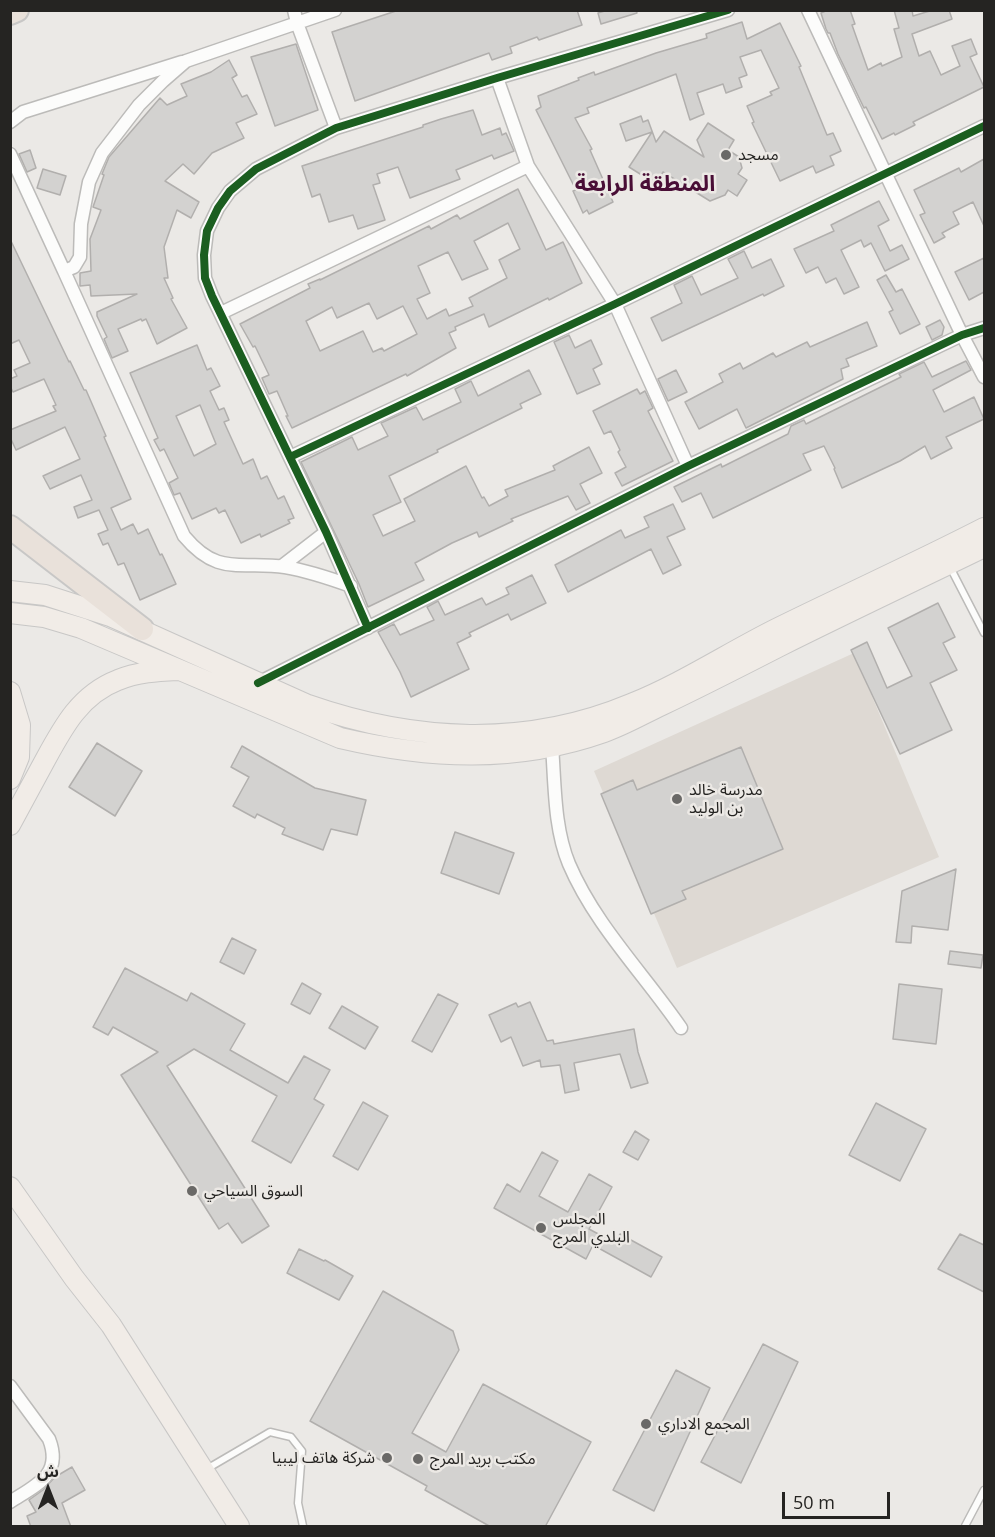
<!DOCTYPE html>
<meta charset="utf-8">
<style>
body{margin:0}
#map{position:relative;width:995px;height:1537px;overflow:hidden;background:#ebe9e6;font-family:"Open Sans","Noto Sans Arabic",sans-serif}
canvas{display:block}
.frame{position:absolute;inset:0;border:12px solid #252422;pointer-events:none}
.north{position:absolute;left:18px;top:1459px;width:60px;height:60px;-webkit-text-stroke:4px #ece9e5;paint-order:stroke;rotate:0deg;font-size:16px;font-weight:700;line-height:24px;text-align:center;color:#252422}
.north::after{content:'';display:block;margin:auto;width:21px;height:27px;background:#252422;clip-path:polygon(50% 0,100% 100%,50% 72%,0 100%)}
.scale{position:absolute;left:782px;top:1492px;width:108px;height:27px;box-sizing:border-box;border:3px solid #252422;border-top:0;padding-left:8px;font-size:18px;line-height:21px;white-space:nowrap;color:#252422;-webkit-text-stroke:4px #ece9e5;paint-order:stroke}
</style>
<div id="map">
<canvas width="995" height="1537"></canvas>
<div class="frame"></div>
<div class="north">ش</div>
<div class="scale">50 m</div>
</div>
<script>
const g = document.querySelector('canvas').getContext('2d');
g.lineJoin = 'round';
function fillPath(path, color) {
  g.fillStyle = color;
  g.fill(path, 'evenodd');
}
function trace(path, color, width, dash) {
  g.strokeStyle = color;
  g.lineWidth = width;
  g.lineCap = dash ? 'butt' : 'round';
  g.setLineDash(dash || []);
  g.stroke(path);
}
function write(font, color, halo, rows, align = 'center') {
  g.font = font + ' "Open Sans","Noto Sans Arabic",sans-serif';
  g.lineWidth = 5;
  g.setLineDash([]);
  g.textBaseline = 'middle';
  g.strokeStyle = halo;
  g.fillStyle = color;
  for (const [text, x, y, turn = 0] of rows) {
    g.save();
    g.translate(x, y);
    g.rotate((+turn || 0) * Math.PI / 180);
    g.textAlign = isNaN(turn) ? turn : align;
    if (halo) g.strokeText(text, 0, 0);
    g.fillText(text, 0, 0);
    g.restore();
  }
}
fillPath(new Path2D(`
 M854,653L939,857L677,968L594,771Z`), '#ded9d3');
const building = new Path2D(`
 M399,10H577L582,25L539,40L537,37L510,47L512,53L492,60L489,53L355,101L332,32Z
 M608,10H636L637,13L601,24L598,13Z
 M828,10H850L855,24L852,25L868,70L881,63L882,66L902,57L894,29L899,28L894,10H912L913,16L933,10H949L952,19L912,34L919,56L930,51L941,75L960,66L952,46L971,39L977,54L970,57L984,87L913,122L915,125L895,135L894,133L882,139L866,107L864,108L838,54L830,33H828L826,29L821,13Z
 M742,22L747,39L780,23L801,66L799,67L827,135L833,133L841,151L830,156L834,165L816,173L813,166L780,181L752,123L754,122L747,106L772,95L770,92L779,88L761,50L740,57L747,75L739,78L742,87L726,93L723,84L697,93L704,114L690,120L676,74L587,108L589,113L575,118L592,149L590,150L613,202L589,214L587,210L583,213L573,191L576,190L536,110L541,107L538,96L579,80L578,78L594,72L595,75L656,53L707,38L706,34Z
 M296,44L318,110L275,126L251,57Z
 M229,60L237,75L232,78L242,97L247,95L257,114L236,123L244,138L212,153L194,174L183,164L165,181L199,202L191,218L177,210L164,247L168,278H164L173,298L171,299L187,328L157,344L146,319L142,321L141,319L118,329L128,351L112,358L104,339L107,337L97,316V312L137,294L91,296L90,285L80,286V273L91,271L90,239L101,210L93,207L104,175L102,174L109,157L160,98L167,105L187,96L181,84L211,72Z
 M473,110L482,135L500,128L502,135L506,133L514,151L494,159L492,155L456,170L460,179L410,198L398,167L377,174L380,183L373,185L385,220L358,229L353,215L329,222L320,194L312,197L302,166L423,127V125L441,119Z
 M641,116L643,122L648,120L656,142L664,131L704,157L697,140L708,123L734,140L728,150L739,157L742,168L738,174L747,180L737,196L728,190L725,195L710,201L663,172L656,184L629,167L652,132L626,141L620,124Z
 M30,150L36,168L27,172L19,154Z
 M984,159V226L973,202L953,212L959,224L942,233L945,237L934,243L920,215L925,213L914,190L959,168L961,172Z
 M43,169L66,176L60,195L37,188Z
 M518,189L546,250L563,242L582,283L549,300L548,298L489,327L484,314L455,327L456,330L449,333L456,348L407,376L406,374L292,428L286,416H288L277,391L269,394L262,378L269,375L255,346L253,347L240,324L310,288L308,284L320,279V280L429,226L431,229L457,215L460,219ZM508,223L520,249L499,260L507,278L469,298L473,306L449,316L446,309L427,319L417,299L430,293L418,266L448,252L462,280L488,269L474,241ZM369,303L377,319L403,306L417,334L384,351L382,348L373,352L363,331L320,351L306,321L332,307L337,318Z
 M879,201L889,220L878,226L890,251L902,245L909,259L885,271L871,243L864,247L861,240L841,250L859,287L844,294L836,278L826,283L818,267L806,273L794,249L834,231L831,225Z
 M10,239L69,362L70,361L84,390H86L106,436L104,437L131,499L111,508L121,530L133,524L138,534L148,529L160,555L162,554L176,584L140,600L124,563L118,565L108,543L103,545L98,534L108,530L99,510L78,518L74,507L92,500L81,475L50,489L43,476L80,459L65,427L16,450L10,437V430L56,411L53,406L56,405L44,379L13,392L10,386V379L17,376L14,370L30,363L19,340L10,344Z
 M744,251L752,268L771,259L784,286L764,296L763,294L662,341L651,318L682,303L674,285L692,276L701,295L738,278L728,259Z
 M984,258V292L969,300L955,272Z
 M886,275L896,292L902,289L920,324L900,334L889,312L893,310L877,280Z
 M940,320L944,327L942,335L932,340L926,327Z
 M867,322L877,346L846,359L849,366L841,369L843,379L746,428L737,409L699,429L685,402L723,382L719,374L740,363L743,369L773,353L776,357L807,342L810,347Z
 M569,335L575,348L591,340L602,364L593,369L600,384L577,394L554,342Z
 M197,345L207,370L211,368L220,386L210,391L219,410L224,408L229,420L224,422L243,464L253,459L261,479L267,476L278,499L284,496L294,518L288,520L290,523L261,537L260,534L241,543L225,510L219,513L216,508L192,519L180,493L174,495L169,483L178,478L164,449L160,451L154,440L158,438L130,373ZM200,405L216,444L194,456L176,416Z
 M966,361L971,370L933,390L944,412L974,397L984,419L946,437L952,448L931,459L925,446L900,461L842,488L834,469L835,468L824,446L803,454L811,470L713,518L701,493L682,502L674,487L721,464L722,467L788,434L791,426L804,420L806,424L901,377L899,374L924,362L932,377Z
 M529,370L541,394L520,404L522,408L437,450L438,452L389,476L401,502L373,515L383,536L415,521L404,499L466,466L482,498L484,497L489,506L508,496L505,490L555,470L553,466L589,447L602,473L580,484L590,503L576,510L568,496L511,519L513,521L479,537L477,532L452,543L415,563L424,580L368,607L359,584L301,462L352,437L358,450L388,436L381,423L416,407L423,420L461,402L455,389L471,381L478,396Z
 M676,370L687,392L668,401L658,379Z
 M637,389L640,394L645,391L653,408L648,411L673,461L622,486L615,473L626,467L618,452L620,450L611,431L604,434L593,411Z
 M673,504L685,529L667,537L681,565L663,574L651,549L568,592L555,565L621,530L625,538L649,527L644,517Z
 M532,575L546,603L511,620L508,614L469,633L471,636L457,643L469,669L411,697L400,672L378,632L394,624L400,635L434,620L427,607L438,601L445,615L482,598L486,605L509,594L506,588Z
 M938,603L955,637L943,643L957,670L930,683L952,730L900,754L851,650L867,642L887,688L912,676L888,628Z
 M97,743L142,771L115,816L69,787Z
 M242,746L315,788L366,800L357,835L331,829L323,850L282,834L285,828L257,814L255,818L233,806L249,777L231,767Z
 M741,747L783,849L682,891L686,899L651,914L601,794L633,780L637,790Z
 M455,832L514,853L499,894L441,873Z
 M956,869L948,930L912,926L911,943L896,942L902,891Z
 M232,938L256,950L244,974L220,962Z
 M950,951L983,955L981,968L948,964Z
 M125,968L187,1001L191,993L245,1024L230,1050L288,1083L304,1056L330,1070L314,1099L324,1105L291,1163L252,1141L277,1096L194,1049L167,1066L269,1226L242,1243L228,1223L219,1229L121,1075L158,1052L113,1027L108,1035L93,1027Z
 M302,983L321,994L310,1014L291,1004Z
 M899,984L942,989L936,1044L893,1039Z
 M438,994L458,1004L432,1052L412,1041Z
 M530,1002L547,1041L553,1040L554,1044L634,1029L638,1052L648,1083L631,1088L620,1054L574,1063L579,1090L565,1093L560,1065L541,1067L540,1060L523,1066L511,1037L501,1042L489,1015L516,1003L518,1007Z
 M342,1006L378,1027L365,1049L329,1028Z
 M363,1102L388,1116L358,1170L333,1156Z
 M876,1103L926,1129L900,1181L849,1155Z
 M635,1131L649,1140L638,1160L623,1152Z
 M542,1152L558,1161L539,1196L568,1212L589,1174L612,1187L589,1229L615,1243L620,1234L662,1257L651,1277L593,1245L586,1259L494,1208L507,1184L520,1192Z
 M960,1234L984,1245V1292L938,1269Z
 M299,1249L324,1261L325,1260L353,1276L339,1300L287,1273Z
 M383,1291L453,1331L459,1350L412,1433L446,1452L483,1384L591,1442L545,1527H491L425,1490L427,1486L310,1421Z
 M763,1344L798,1362L741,1483L701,1462Z
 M676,1370L710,1388L654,1511L613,1490Z
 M72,1467L85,1490L62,1503L71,1527H31L27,1516L36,1512L29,1500L43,1490L55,1477Z`);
fillPath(building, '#d3d2d0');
trace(building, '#b1afad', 1.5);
const lane = new Path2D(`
 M950,567L984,633
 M205,1470L270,1432L291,1437L302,1451L298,1503L303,1526
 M965,1526L984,1490`);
const street = new Path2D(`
 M294,10L297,23L336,128
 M335,10L186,61L163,81L139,105L102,153L89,182L81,224L80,257L74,267L64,271L184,536C219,578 241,560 285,567C308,571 329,578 351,586
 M808,10L962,335L984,377
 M497,78L528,166L615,304L688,466
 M10,122L23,112L182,62
 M10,154L64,271
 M221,313L528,166
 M290,457L615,304L984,126
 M282,566L326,532
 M368,628L326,532L212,296L205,278L204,255L207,231L218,208L230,191L256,169L336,128L497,78L728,10
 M258,683L688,466L962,335L984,328
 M552,746C555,785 554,828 569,864C595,925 644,974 681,1028
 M10,1386L49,1439C63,1475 36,1485 10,1502`);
const primary = new Path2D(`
 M10,591L45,595L110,616L308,705C414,742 526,748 631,704C681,684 728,653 776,629C845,595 916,563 984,528
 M10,613L44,617L81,628L340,738C430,759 516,763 604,732C624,725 643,714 662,705C702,686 741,666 780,646C848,612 916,580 984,547
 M10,692L20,725L19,757L10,779
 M10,825C21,805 32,784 43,764C62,729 79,695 118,680C137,672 158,671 178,670
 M10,1187L74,1278L111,1325L239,1526`);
const highway = new Path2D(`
 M10,13L17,10
 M10,527L142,629`);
trace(lane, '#bcbbb9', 9);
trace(street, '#bcbbb9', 15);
trace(primary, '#c8c7c6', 22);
trace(highway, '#c8c7c6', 26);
trace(lane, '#fcfcfb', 6);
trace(street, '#fcfcfb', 12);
trace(primary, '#f1ece7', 20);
trace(highway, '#e9e1da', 22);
trace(new Path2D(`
 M290,457L615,304L984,126
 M368,628L326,532L212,296L205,278L204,255L207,231L218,208L230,191L256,169L336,128L497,78L728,10
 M258,683L688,466L962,335L984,328`), '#1b5e20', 8);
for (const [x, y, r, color] of [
 [726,155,6,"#6a6967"],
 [677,799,6,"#6a6967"],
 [192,1191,6,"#6a6967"],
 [541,1228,6,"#6a6967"],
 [646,1424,6,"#6a6967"],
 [387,1458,6,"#6a6967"],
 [418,1459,6,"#6a6967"]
]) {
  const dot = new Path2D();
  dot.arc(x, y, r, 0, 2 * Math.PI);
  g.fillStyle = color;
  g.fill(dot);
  trace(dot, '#ece9e5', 2);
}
write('16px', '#252422', '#ece9e5', [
 ["مسجد",738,155],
 ["مدرسة خالد",689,790],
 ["بن الوليد",689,808],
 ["السوق السياحي",204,1191],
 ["المجلس",553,1219],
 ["البلدي المرج",553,1237],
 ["المجمع الاداري",658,1424],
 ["شركة هاتف ليبيا",375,1458,"right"],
 ["مكتب بريد المرج",430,1459]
], 'left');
write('bold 22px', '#490e36', '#ece9e5', [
 ["المنطقة الرابعة",645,185]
]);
</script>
